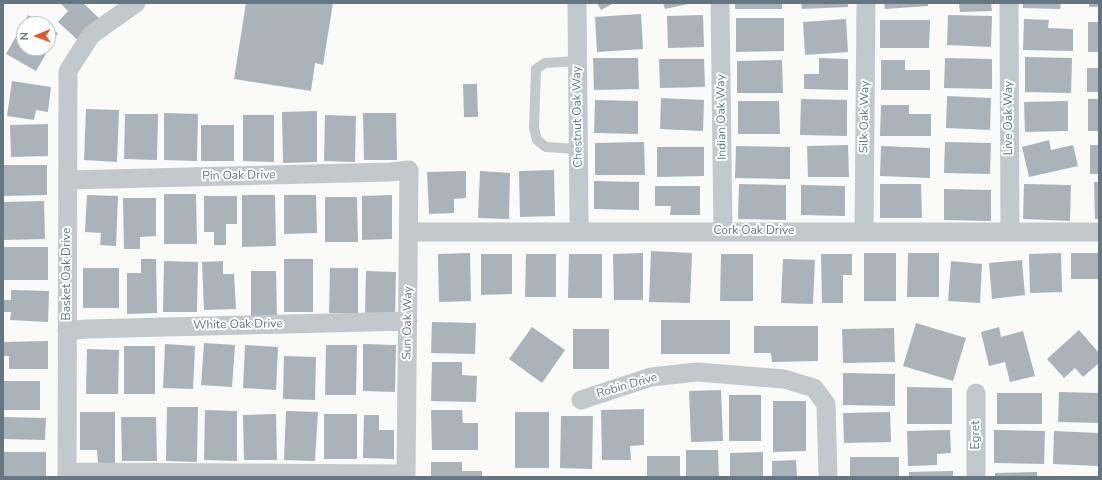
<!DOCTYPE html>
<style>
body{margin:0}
#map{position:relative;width:1102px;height:480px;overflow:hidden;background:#fafaf8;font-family:"Nunito Sans",sans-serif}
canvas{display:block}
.frame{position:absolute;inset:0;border:4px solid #657683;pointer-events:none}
.north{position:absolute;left:16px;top:16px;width:40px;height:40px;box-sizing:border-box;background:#fff;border:1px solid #c1c8cd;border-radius:50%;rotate:269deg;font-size:11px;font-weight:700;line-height:16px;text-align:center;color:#657683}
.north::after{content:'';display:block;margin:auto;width:14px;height:18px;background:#e4572e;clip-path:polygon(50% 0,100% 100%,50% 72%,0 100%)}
</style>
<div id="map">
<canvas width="1102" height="480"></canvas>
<div class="frame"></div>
<div class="north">N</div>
</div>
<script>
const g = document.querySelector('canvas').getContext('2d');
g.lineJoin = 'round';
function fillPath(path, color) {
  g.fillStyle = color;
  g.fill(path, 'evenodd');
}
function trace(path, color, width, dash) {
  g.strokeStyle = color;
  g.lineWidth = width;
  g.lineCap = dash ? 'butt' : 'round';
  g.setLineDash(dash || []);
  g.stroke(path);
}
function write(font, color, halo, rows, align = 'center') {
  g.font = font + ' "Nunito Sans",sans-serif';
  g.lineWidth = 4;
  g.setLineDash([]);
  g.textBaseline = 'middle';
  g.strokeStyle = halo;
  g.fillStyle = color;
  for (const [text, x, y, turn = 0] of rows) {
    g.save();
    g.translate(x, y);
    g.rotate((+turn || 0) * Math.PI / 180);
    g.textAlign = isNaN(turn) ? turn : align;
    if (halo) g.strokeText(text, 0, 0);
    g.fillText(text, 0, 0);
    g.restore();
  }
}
fillPath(new Path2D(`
 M60,3H83L101,20L81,43L58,22L68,11Z
 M246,3H333L323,65L315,63L311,91L234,79Z
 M597,3H614L601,10Z
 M663,3H688V4L665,9Z
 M735,3H782V9H735Z
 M801,3H848V7L802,9Z
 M884,3H928V6L885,9Z
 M959,3H991L992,11L960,12Z
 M1023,3H1061L1060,9L1023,8Z
 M1089,3H1099V7H1089Z
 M641,14L643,49L597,52L595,17Z
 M28,15L43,24H24V48H48V27L58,33L36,71L6,54Z
 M703,15L704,47L668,48L667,16Z
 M948,15L992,16L991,47L947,45Z
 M736,18H784V51L736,52Z
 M846,19L848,52L805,55L803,22Z
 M1024,19L1049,20L1048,28L1073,29V51L1023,50Z
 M880,20H930L929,48H880Z
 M1088,22H1099V52H1088Z
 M1025,57L1072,58L1071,93L1025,92Z
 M593,58H638L639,89L594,90Z
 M819,58L848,59V90L804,89V74H819Z
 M945,58L992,59V89L944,88Z
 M659,59H704L705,87L660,88Z
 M782,60L783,93H737V61Z
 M881,60H905V70H930V90H881Z
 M1087,68H1099V92H1087Z
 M12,81L51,87L48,112L36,110L34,120L7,116Z
 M463,84H477L478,117H464Z
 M947,96L991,98L990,130L946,128Z
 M661,98L704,100L703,131L660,129Z
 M801,99L847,100V136L800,135Z
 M1088,99H1099V131H1088Z
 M595,100L638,101V134L594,133Z
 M738,101H779L780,134H738Z
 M1068,101V131L1025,132L1024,102Z
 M881,105H909V114H931V136H880Z
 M86,109L119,110L117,162L84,160Z
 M317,111V162L283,163L282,112Z
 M164,113L198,114L197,161L164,160Z
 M363,113H396L397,160H364Z
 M125,114H158L157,160L124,159Z
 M243,115H274V162L243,161Z
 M325,115L356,116L355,162L324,161Z
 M48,124V156L11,157L10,125Z
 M201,125H234V161H201Z
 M1049,140L1051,150L1073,145L1078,166L1029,177L1022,147Z
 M644,142L645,175H595V143Z
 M945,142L991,143L990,174L944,173Z
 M848,145L849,177H808L807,146Z
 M1090,145H1099V174H1090Z
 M736,146L790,147V179L735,178Z
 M881,146L930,148V178L880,176Z
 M657,147H704V176L657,177Z
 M3,165H47V195L3,196Z
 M554,170L555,216L520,217L519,171Z
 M466,171V198L454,199V213L429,214L427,172Z
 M480,171L510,173L509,219L478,218Z
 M594,181L639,182V210L594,209Z
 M1094,182H1099V219H1095Z
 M739,184L786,185V220L738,219Z
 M880,184H921L922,218H880Z
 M1024,184L1071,185L1070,221L1023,219Z
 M801,185L845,186V216L801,215Z
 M655,186H700V215H670L671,206H655Z
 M944,189L991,190V221L944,220Z
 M164,194H196L197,244H164Z
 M87,195L118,196L116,246L100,245L101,233L85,232Z
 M242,195H275L276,246L242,247Z
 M284,195H316L317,233L284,234Z
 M392,195V239L362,240V196Z
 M204,196H237V224H226V245H214V232H204Z
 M325,197H357L358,242H325Z
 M123,198H156V236L140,237V249H124Z
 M44,201L45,239L3,240V202Z
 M3,247H48V280H3Z
 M651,251L692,253L690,303L649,302Z
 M470,253L471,301L439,302L438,254Z
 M643,253V300H614L613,254Z
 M864,253H896V301H864Z
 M908,253H939V297H907Z
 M1061,253L1062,292L1030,293L1029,254Z
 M1071,253H1099V279H1071Z
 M481,254H512V294L481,295Z
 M526,254H556V297H525Z
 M569,254H602V298H568Z
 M721,254H753V301H720Z
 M821,254H852V275H843V303H822Z
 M141,259H156L157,313L127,314V273H141Z
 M284,259H313V312H284Z
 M783,259L815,260L813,304L781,303Z
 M1022,260L1025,295L992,299L989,263Z
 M164,261L198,262L197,312H163Z
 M223,261V274H234L236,309L204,310L202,262Z
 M951,261L982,264L980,303L948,301Z
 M83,268H119V308H83Z
 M330,268H358V313H329Z
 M251,271H276L277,317H251Z
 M366,271L396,272L395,317L365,316Z
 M11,290L49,291L48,322L10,320L11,312H3V300H11Z
 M661,320H730V354H661Z
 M432,322L476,323L475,354L431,353Z
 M916,323L966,338L953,381L903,366Z
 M754,326H818V361L772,362L771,353H754Z
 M532,327L565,350L542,383L509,359Z
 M999,327L1001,337L1023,331L1035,376L1010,382L1005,362L989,366L981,332Z
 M894,328L895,362L843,363L842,329Z
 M573,329H609V369H573Z
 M1079,330L1099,353V363L1083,377L1075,368L1064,378L1047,359Z
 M48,341V369H9V356H3V342Z
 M204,343L235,345L232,387L201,385Z
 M165,344L195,346L193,389L163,388Z
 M363,344L396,345L395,392L363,391Z
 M245,345L278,347L276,390L243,388Z
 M326,345H357L356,395H325Z
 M124,346H155V394H124Z
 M87,349L119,350L118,394H86Z
 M284,356L316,357L315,400L283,399Z
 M432,362H462V375L477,376L476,402L431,401Z
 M843,373L895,374V406L843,405Z
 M3,381H40V410H3Z
 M907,387L952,388V424H907Z
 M721,390L723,441L691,442L689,391Z
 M1059,392L1099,393V423L1058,422Z
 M997,393H1042V424H997Z
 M729,395H761V441H729Z
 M773,401H806V451L773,452Z
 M167,407H198L197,462L166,461Z
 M644,409V445L630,446L631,460H602L601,410Z
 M205,410L237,411V461L204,460Z
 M431,410H462L463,423H478V450H432Z
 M286,411L318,412L315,461L284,460Z
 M80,412H115V463H98L97,450H80Z
 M515,412H549V468H515Z
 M890,412L891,442L844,443L843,413Z
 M276,414L277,460H244L243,415Z
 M324,414H357V459H324Z
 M364,415H379V430H394V459L363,458Z
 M561,416H593L592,469L560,468Z
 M3,417L46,418L45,440L3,439Z
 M121,417H156L157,461H122Z
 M950,430L951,453L937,454V465L908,466L907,431Z
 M994,430L1045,431L1044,464L994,463Z
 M1054,431L1099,433V466L1053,464Z
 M686,450H718L719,477H686Z
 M3,452H46V477H3Z
 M763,452V477H730V453Z
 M647,456H680V477H647Z
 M850,457H899V477H850Z
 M796,460L797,477H772V461Z
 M431,462H462V471H482V477H431Z
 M953,471V477H909V472Z
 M1037,472V477H995V473Z`), '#aab3b9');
trace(new Path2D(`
 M577,61L545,63L536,69L534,128L537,140L546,147L578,149`), '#c3c8cc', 10);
trace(new Path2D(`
 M577,3L579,219L580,231
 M720,3L723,231
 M1009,3L1010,232
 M68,180L390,172L409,170L406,477
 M409,232H1099
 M864,232L866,3
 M67,331L86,329L408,321
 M976,393V477
 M581,400L651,377L697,372L784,379L814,388L826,404L828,477
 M67,472L406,474
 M67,477L68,71L91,35L136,3`), '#c3c8cc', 19);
write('12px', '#657683', '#fff', [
 ["Chestnut Oak Way",578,117,-91],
 ["Indian Oak Way",722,117,-91],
 ["Silk Oak Way",865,117,-89],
 ["Live Oak Way",1009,118,-90],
 ["Pin Oak Drive",239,176,-1],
 ["Cork Oak Drive",754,231],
 ["Basket Oak Drive",67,274,-90],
 ["Sun Oak Way",408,323,-89],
 ["White Oak Drive",238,325,-1],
 ["Robin Drive",627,386,-16],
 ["Egret",976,435,-90]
]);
</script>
